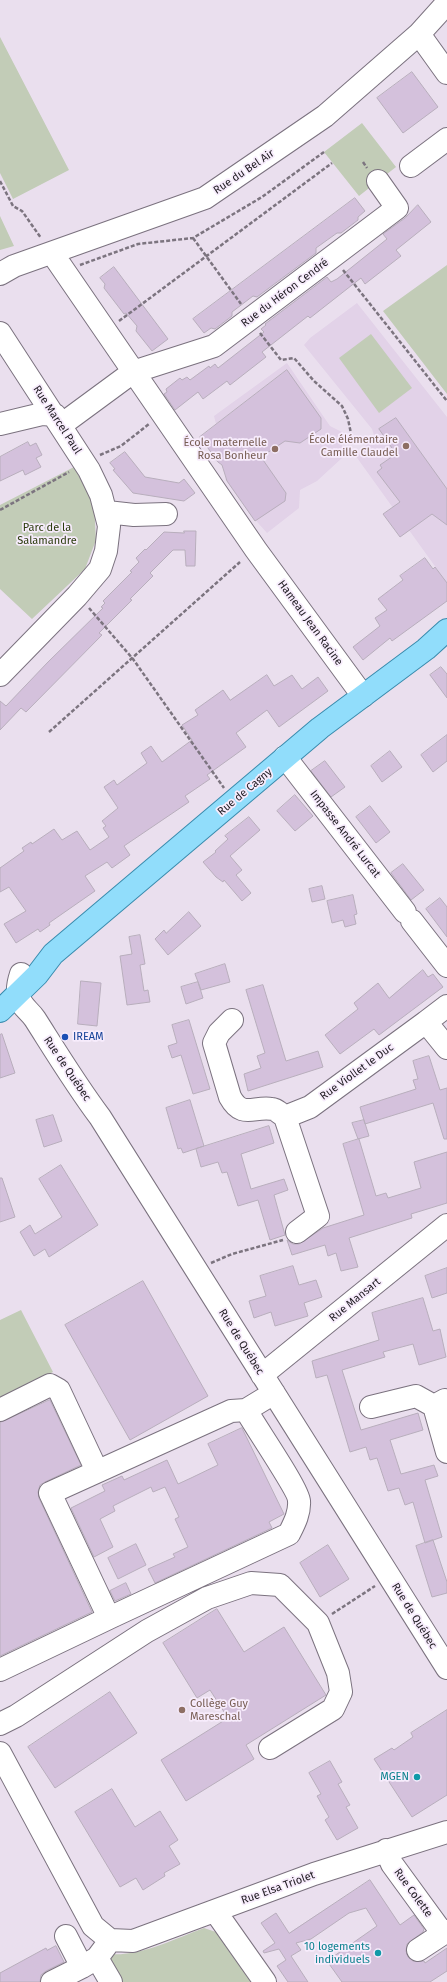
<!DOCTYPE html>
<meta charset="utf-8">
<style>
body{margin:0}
canvas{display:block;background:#eadfee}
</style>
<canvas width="447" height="1982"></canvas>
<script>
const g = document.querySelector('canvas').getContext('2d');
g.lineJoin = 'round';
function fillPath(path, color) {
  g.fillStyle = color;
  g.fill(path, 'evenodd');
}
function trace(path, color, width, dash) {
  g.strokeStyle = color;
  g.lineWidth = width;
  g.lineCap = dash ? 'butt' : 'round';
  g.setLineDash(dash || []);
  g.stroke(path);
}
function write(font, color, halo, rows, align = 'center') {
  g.font = font + ' "Fira Sans",sans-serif';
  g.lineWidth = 3.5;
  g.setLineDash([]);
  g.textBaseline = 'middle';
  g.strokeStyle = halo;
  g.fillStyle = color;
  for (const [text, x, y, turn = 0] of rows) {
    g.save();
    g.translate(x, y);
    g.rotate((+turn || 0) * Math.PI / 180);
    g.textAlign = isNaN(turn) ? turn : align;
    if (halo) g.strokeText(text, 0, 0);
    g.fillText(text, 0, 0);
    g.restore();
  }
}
fillPath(new Path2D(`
 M357,303L447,417V583L355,455L375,438L372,429L304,345L310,338Z
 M287,363L330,426L342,432V458L317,481L300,490L299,508L267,533L250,514L225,479L230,474L222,462H217L201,438L216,424L214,416Z`), '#e2d2e8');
fillPath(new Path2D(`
 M0,37L69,170L13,199L0,173Z
 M362,123L396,167L359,196L324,152Z
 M0,216L14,246L0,250Z
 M447,265V394L383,311Z
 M371,334L412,388L379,413L339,358Z
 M74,467L94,503L96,540L85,569L32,619L0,589V505Z
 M21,1310L53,1372L0,1399V1320Z
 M204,1928L219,1933L252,1982H120L108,1954C140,1957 174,1939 204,1928Z`), '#c2ccb7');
const building = new Path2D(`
 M412,72L438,107L403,133L377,98Z
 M355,198L365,211L358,217V220L341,233H337L316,248V253L257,297L253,296L232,312V316L215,329L211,328L204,333L193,319Z
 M418,205L431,222L396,250L401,256L365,284L361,278L310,318L308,316L262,352L266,357L230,385L227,381L203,399L198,392L175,410L164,394L167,392L166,389L180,378L182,380L187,377L190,380L209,366L210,368L215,364L218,368L264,332L261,329L266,325L265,324L327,277L331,282L337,279L387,239L383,234L405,218Z
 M114,267L168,339L152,351L136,331L137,326L126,313L124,314L104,288L105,284L100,278Z
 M287,370L321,418V429L300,443L285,441L261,457L286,493L285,501L255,521L227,481L222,465L218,462L200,437Z
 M396,418L447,489V525L432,514L400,537L383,514L400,502L377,472L382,468L380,465L396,454L379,429Z
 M28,442L30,446L36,443L42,455L36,458L41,467L25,475L23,470L0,481V457Z
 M125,452L145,477L179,483L184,479L195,493L184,501L133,493L113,470L115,469L110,463Z
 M184,531H196L195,566H186L185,550H173L150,573L153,576L130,599L132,600L99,633L102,635L26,712L21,708L0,730V701L6,706L48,662L103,608L101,607L105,603L103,601L132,572L130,571L139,562L136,558L145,549L146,550L164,532L184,533Z
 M425,558L433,569L435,567L447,583V601L392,641L390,638L363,660L353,647L380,626L375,618L387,610L378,599L403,580L400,576Z
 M441,667L447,674V698L430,675Z
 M267,675L274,686L292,675L302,689L318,677L328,691L279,727L267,710L236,733L246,747L207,775L210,779L185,796L189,802L124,846L130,855L112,868L107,862L85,876L95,891L49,923L50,925L40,932L38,929L16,943L4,924L26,911L9,887L0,892V868L24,851L22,848L31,842L32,844L54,829L62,840L77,831L90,850L109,837L103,828L106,826L102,821L118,808L104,787L114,780L117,785L147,763L141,753L151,746L162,762L192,740L182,725L198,715L195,710L223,690L230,700Z
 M447,735V761L433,772L421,755Z
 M390,751L402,767L382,782L371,766Z
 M325,761L345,787L331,797L311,771Z
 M295,795L313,816L295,831L277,811Z
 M370,806L390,832L376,843L356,817Z
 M249,817L260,830L230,856L242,870L236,875L251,893L242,901L224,880L223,882L216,877L203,862L216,852L215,851L228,839L225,836Z
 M403,864L424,890L411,900L391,873Z
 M322,886L325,899L312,902L309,889Z
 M353,895L357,914L354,915L356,924L345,927L343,920L332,923L327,901Z
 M440,898L447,907V937L426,909Z
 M189,912L201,926L168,955L155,939L164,930L166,933Z
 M140,935L145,964L140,965L144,991L148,990L150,1002L127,1005L120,956L132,954L129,937Z
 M225,964L230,982L201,990L195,974Z
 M423,970L428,977L433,974L443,987L379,1035L374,1029L340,1054L325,1035L358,1009L354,1003L378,983L389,998Z
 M81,981L101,983L97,1026L78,1024Z
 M198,982L203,998L186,1004L181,987Z
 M263,985L286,1061L318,1051L323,1067L248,1091L244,1074L261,1068L257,1056L265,1053L246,990Z
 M189,1020L210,1089L193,1094L181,1055L172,1058L168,1046L177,1043L172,1025Z
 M2,1034L15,1073L0,1078V1035Z
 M429,1056L440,1090L447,1088V1139H444L433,1103L365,1124L360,1107L416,1089L413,1080L418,1079L413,1061Z
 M190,1100L204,1146L183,1153L181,1148L178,1149L166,1108Z
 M53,1115L62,1141L44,1147L36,1120Z
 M364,1120L369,1136L358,1139L352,1123Z
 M269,1126L274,1143L241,1154L251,1189L284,1179L288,1190L274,1195L285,1235L270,1240L258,1200L238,1206L227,1172L222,1173L218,1162L201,1167L196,1149Z
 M359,1139L376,1196L386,1193L388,1198L421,1188L414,1162L447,1152V1203L411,1214L412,1218L349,1238L358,1267L341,1271L336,1253L328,1256L325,1245L292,1255L287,1240L293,1244H299L323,1228L364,1215L343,1144Z
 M61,1165L98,1225L49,1257L45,1249L34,1256L20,1232L30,1225L35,1234L62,1217L39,1179Z
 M0,1178H2L15,1217L0,1222Z
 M293,1266L299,1285L316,1280L322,1297L304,1303L308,1316L275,1326L271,1312L254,1318L249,1301L266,1296L260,1276Z
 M447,1268V1293L432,1298L425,1276Z
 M143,1281L208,1396L130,1440L65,1325Z
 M423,1298L433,1331L440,1329L446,1357L419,1365L413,1344L383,1352L385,1357L342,1370L361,1430L418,1413L423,1430L390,1440L401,1474L434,1465L438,1476L425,1480L442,1537L425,1543L413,1502L405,1505L399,1488L388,1491L377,1458L370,1460L366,1447L350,1452L327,1375L316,1378L312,1361L379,1340L372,1313Z
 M50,1400L81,1465L45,1482L40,1485L38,1492L39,1498L92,1612L0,1656V1423Z
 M242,1428L284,1514L269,1522L272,1528L155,1583L148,1569L175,1557L173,1554L188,1547L175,1519L179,1517L165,1487L153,1492L151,1487L113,1506L115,1511L100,1519L113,1547L94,1557L71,1508L105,1491L102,1485L122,1476L124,1480L167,1460L178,1484L191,1478L218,1465L208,1444Z
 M433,1540L447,1582V1593L432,1597L416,1546Z
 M136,1544L146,1565L118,1579L108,1558Z
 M328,1545L349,1579L320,1597L300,1563Z
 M126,1583L131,1594L115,1601L110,1591Z
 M217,1609L244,1652L284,1627L326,1695L246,1745L254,1759L186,1801L161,1760L228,1718L210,1690L197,1698L163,1643Z
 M110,1692L137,1733L55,1788L28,1747Z
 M447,1710V1795L412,1817L374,1759L392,1748L394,1750L413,1737L411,1733Z
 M330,1761L342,1782L338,1784L350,1805L346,1807L358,1828L337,1840L325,1820L329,1817L317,1796L321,1794L309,1773Z
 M112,1789L135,1827L160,1811L178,1840L169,1846L180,1864L164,1873L165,1876L143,1890L136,1878L120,1887L75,1812Z
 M370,1880L400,1925L414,1915L424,1929L423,1932L407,1944L406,1951L408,1957L413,1961H424L425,1963L447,1948V1971L430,1982H342L327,1961L377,1926L366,1908L349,1913L311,1939L296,1943L301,1950L291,1956L308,1982H288L277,1966L286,1960L279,1949L264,1953L263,1951L275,1943L261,1923L276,1913L289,1933Z
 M56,1946L64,1962L46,1971L41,1975L40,1982H0V1973L46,1948L47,1950Z`);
fillPath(building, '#d4c1dc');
trace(building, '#b8aebc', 1);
const minor = new Path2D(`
 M419,34L447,73
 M411,166L447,139
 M52,253L256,550L363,696
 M0,274L14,266L205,198L325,116L419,34L447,3
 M0,333L89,470L101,495L109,526L106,551L100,569L77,596L0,675
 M0,424L42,414L55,415
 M61,425L133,372L214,346L397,208L378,181
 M107,512L134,515L166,514
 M285,757L405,912
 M412,921L447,966
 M21,974C19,980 17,987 18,995C21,1007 29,1010 35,1019C56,1052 76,1085 100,1117L447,1668
 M447,1006L426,1022L447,1048
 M232,1020L219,1033L214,1043L230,1097C242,1119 253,1106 272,1109C276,1109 281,1114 285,1117
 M297,1232L318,1216L285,1117L310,1107L426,1022
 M262,1375L447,1225
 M445,1400L434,1406L447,1452
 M371,1407L416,1396L434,1406
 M0,1410L50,1385L59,1390L97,1471
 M246,1410C254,1425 299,1490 299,1501C300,1513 294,1524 289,1534L109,1618L50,1493L231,1411L246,1410L274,1393
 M0,1670L109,1618
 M0,1724L16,1716L147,1631L207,1598L251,1583L280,1585L318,1623L338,1673L341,1692L333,1709L270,1748
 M0,1753L93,1926L110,1940L133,1941L314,1874L447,1832
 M386,1850L392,1864L443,1934
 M215,1911L265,1982
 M66,1936L82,1967L97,1958
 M106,1946L97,1958L111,1982
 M418,1950L447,1931
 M52,1982L82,1967`);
const major = new Path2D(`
 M0,1011L37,975L53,954L320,728L426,649L447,630`);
trace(minor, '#7b727f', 24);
trace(major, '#398bad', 24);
trace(new Path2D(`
 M363,162L367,168
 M0,181L13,206L22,211L41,238
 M193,238L241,304
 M80,265L138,244L193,238L262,197L324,152
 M343,270L447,401
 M119,321L332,163
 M260,333L281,360L294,358L314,381L342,406L348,419L353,443
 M100,455L121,446L149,424
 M0,510L69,472
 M89,608L133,659L224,788
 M49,732L240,562
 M211,1263L232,1254L283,1240
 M332,1614L375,1586`), '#7c747f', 2.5, [4, 2]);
trace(minor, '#fff', 22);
trace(major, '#91ddfb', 22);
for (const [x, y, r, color] of [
 [406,446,4,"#8d6e63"],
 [275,449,4,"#8d6e63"],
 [65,1037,4,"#1a4fb4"],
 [182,1710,4,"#8d6e63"],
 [417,1777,4,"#0f9aa8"],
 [378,1953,4,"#0f9aa8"]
]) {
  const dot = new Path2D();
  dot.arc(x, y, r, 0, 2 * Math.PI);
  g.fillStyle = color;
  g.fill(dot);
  trace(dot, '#f7ecfc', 1.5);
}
write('11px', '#1f1b21', '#f7ecfc', [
 ["Rue du Bel Air",244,172,-34],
 ["Rue du Héron Cendré",285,293,-37],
 ["Rue Marcel Paul",57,420,57],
 ["Hameau Jean Racine",310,623,54],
 ["Rue de Cagny",245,792,-40],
 ["Impasse André Lurcat",345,834,52],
 ["Rue de Québec",67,1069,56],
 ["Rue Viollet le Duc",357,1072,-36],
 ["Rue Mansart",355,1300,-39],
 ["Rue de Québec",241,1342,58],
 ["Rue de Québec",414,1616,58],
 ["Rue Elsa Triolet",278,1888,-20],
 ["Rue Colette",413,1893,54]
]);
write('11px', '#785e54', '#f7ecfc', [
 ["École élémentaire",398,440],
 ["Camille Claudel",398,453],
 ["École maternelle",267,443],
 ["Rosa Bonheur",267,456],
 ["Collège Guy",190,1704,"left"],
 ["Mareschal",190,1717,"left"]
], 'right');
write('11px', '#2b3c0d', '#f7ecfc', [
 ["Parc de la",47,528],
 ["Salamandre",47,541]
]);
write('11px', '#164399', '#f7ecfc', [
 ["IREAM",73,1037]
], 'left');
write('11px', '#0d838f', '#f7ecfc', [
 ["MGEN",409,1777],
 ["10 logements",370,1947],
 ["individuels",370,1960]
], 'right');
</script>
